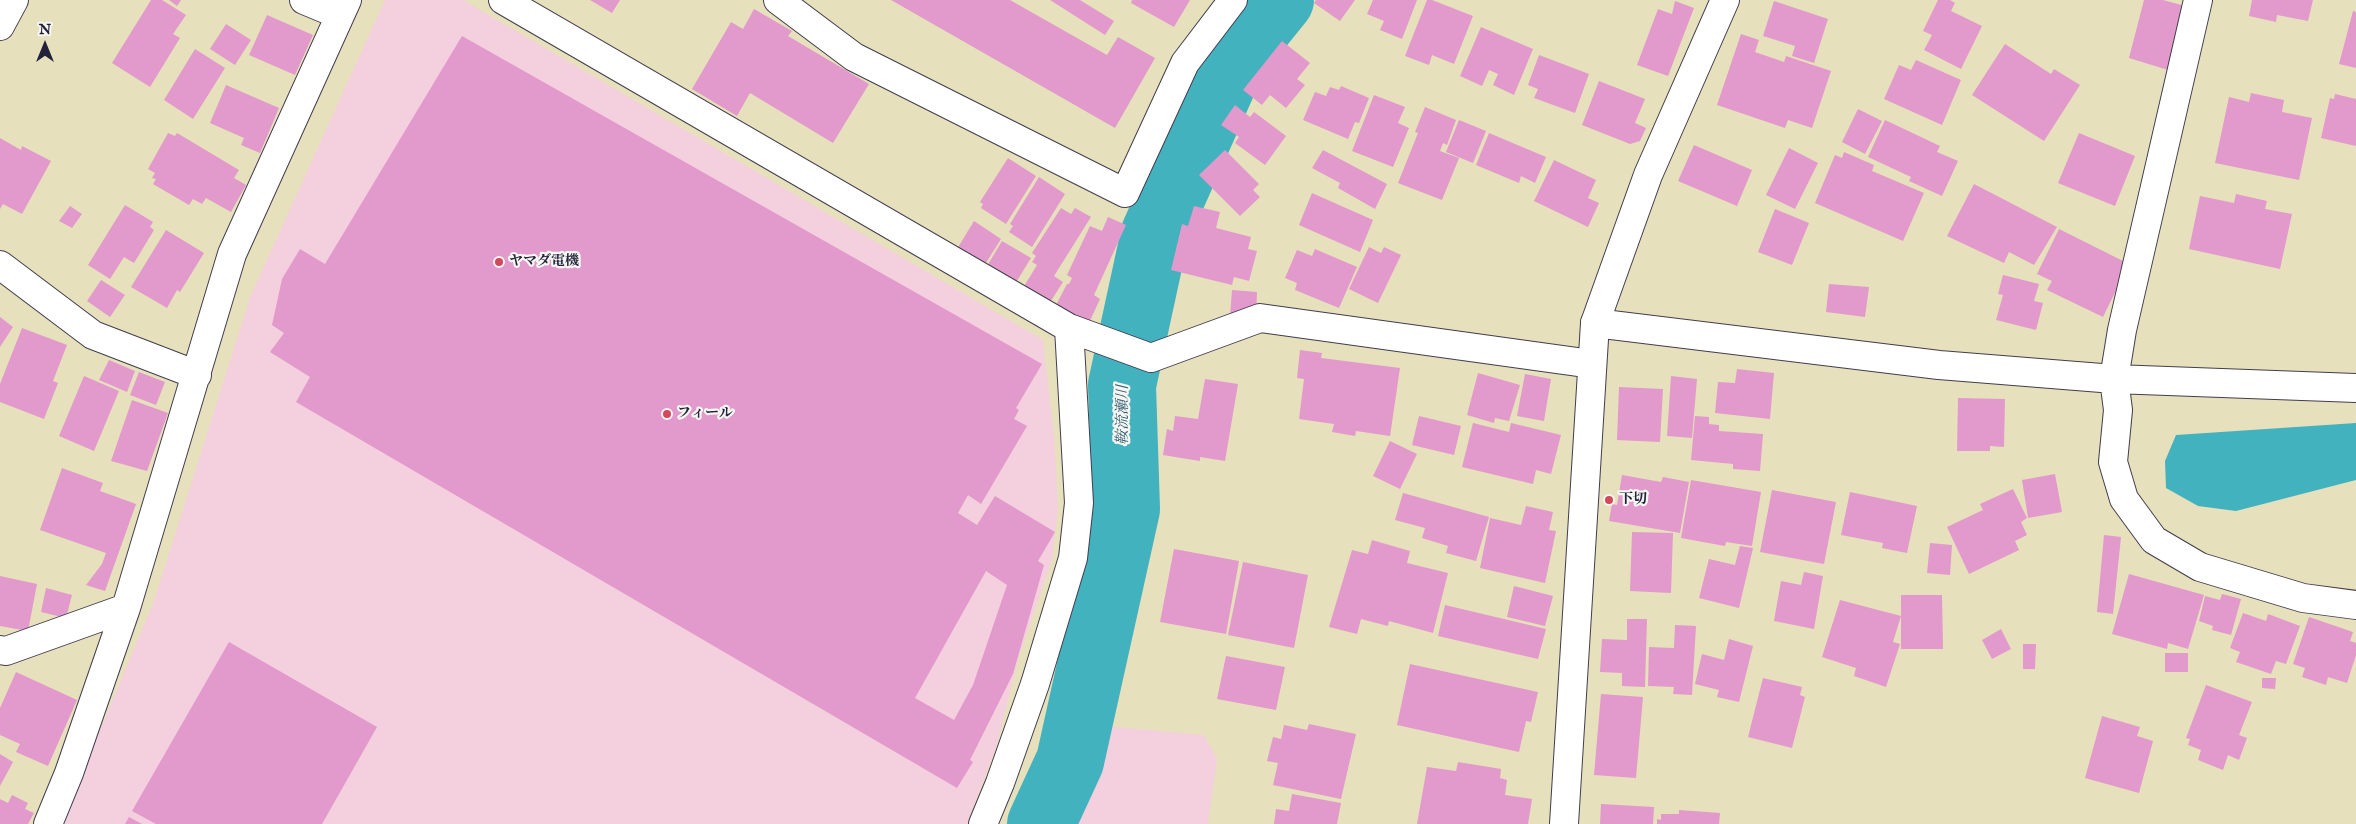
<!DOCTYPE html>
<meta charset="utf-8">
<style>
body{margin:0}
#map{position:relative;width:2356px;height:824px;overflow:hidden;background:#e7e0bc;font-family:"IM FELL English",serif}
canvas{display:block}
.north{position:absolute;left:20px;top:20px;width:50px;height:50px;-webkit-text-stroke:4px #f6f6f2;paint-order:stroke;rotate:0deg;font-size:14px;font-weight:700;line-height:20px;text-align:center;color:#22223b}
.north::after{content:'';display:block;margin:auto;width:18px;height:22px;background:#22223b;clip-path:polygon(50% 0,100% 100%,50% 72%,0 100%)}
</style>
<div id="map">
<canvas width="2356" height="824"></canvas>
<div class="north">N</div>
</div>
<script>
const g = document.querySelector('canvas').getContext('2d');
g.lineJoin = 'round';
function fillPath(path, color) {
  g.fillStyle = color;
  g.fill(path, 'evenodd');
}
function trace(path, color, width, dash) {
  g.strokeStyle = color;
  g.lineWidth = width;
  g.lineCap = dash ? 'butt' : 'round';
  g.setLineDash(dash || []);
  g.stroke(path);
}
function write(font, color, halo, rows, align = 'center') {
  g.font = font + ' "IM FELL English","Noto Serif JP",serif';
  g.lineWidth = 4.5;
  g.setLineDash([]);
  g.textBaseline = 'middle';
  g.strokeStyle = halo;
  g.fillStyle = color;
  for (const [text, x, y, turn = 0] of rows) {
    g.save();
    g.translate(x, y);
    g.rotate((+turn || 0) * Math.PI / 180);
    g.textAlign = isNaN(turn) ? turn : align;
    if (halo) g.strokeText(text, 0, 0);
    g.fillText(text, 0, 0);
    g.restore();
  }
}
fillPath(new Path2D(`
 M385,0H463L1043,340L1054,436L1058,508L1052,560L1019,656L996,748L967,824H55L96,740L154,601L251,295Z
 M1105,726L1204,735L1217,759L1208,824H1076L1083,809Z`), '#f4cfde');
fillPath(new Path2D(`
 M2356,423V480L2236,511L2198,506L2166,488L2165,461L2176,435Z`), '#43b2bf');
trace(new Path2D(`
 M1041,824L1070,761L1126,509L1122,385L1155,233L1234,57L1280,0`), '#43b2bf', 68);
fillPath(new Path2D(`
 M151,0H162L186,15L173,34L180,38L150,87L112,63Z
 M169,0H181L177,6Z
 M590,0H620L612,13Z
 M891,0H1010L1107,55L1118,37L1155,58L1115,128Z
 M1050,0H1080L1114,21L1105,35Z
 M1132,0H1190L1174,27L1131,3Z
 M1316,0H1355L1340,21L1314,3Z
 M1373,0H1417L1402,39L1380,30L1384,21L1367,14Z
 M1427,0H1432L1473,16L1454,64L1432,55L1429,65L1405,56Z
 M1938,0H1950L1955,3L1951,11L1982,26L1961,69L1924,50L1932,35L1923,31Z
 M2144,0H2163L2185,6L2168,70L2129,58Z
 M2252,0H2313L2308,21L2277,15L2276,22L2249,16Z
 M1675,1L1694,8L1668,76L1637,65L1658,9L1672,14Z
 M1774,1L1828,19L1814,63L1792,56L1795,46L1763,36Z
 M754,9L792,31L788,36L869,84L833,143L750,93L737,116L692,89L731,22L743,29Z
 M2353,11L2356,12V68L2339,64Z
 M267,15L313,35L295,75L249,55Z
 M226,24L251,40L235,65L210,49Z
 M1481,27L1533,49L1514,95L1493,85L1498,74L1489,70L1482,86L1460,76Z
 M1741,34L1759,40L1755,52L1784,62L1786,56L1831,71L1812,128L1788,120L1785,128L1717,105Z
 M462,36L1042,364L1016,408L1019,410L1014,419L1027,426L981,504L968,495L958,513L977,525L995,496L1055,532L1038,561L1044,565L1013,674L970,760L973,762L957,788L296,402L310,377L270,352L284,333L272,325L282,279L300,249L325,264ZM986,571L1007,585L973,685L954,720L915,698Z
 M1282,41L1310,63L1297,79L1305,85L1286,108L1270,95L1262,105L1243,90Z
 M2005,44L2051,74L2054,69L2080,85L2044,141L1972,95Z
 M195,49L225,68L193,119L164,100Z
 M1539,55L1589,74L1575,113L1534,98L1538,89L1528,85Z
 M1916,60L1961,80L1942,125L1884,99L1899,65L1911,70Z
 M1599,81L1645,99L1635,123L1646,128L1640,141L1630,144L1582,125Z
 M226,85L279,108L260,153L241,145L244,138L210,123Z
 M1341,86L1369,98L1359,123L1355,122L1348,139L1303,120L1315,92L1326,96L1330,87L1339,90Z
 M2251,93L2284,100L2282,112L2312,118L2299,180L2215,163L2229,97L2249,102Z
 M2335,94L2356,99V146L2321,138L2330,98L2334,99Z
 M1374,95L1405,107L1398,123L1409,128L1393,167L1352,151Z
 M1235,105L1250,117L1254,112L1286,136L1265,165L1235,143L1239,137L1221,125Z
 M1425,107L1456,120L1447,145L1443,143L1440,151L1459,158L1442,200L1398,183L1418,133L1415,132Z
 M1858,109L1882,121L1865,154L1842,142Z
 M1459,120L1486,131L1473,163L1446,152Z
 M1885,120L1940,146L1937,152L1958,161L1942,196L1909,181L1911,177L1868,157Z
 M168,133L175,136L177,133L239,170L234,178L246,185L231,212L206,198L202,204L193,199L189,205L153,184L156,179L152,178L155,173L148,169Z
 M1489,133L1546,157L1535,183L1521,176L1519,183L1476,165Z
 M2079,133L2135,156L2115,206L2058,183Z
 M0,138L21,150L22,146L51,161L22,214L3,204L0,209Z
 M1694,145L1752,170L1737,206L1678,181Z
 M1789,148L1818,163L1795,209L1766,195Z
 M1225,150L1259,184L1253,190L1260,197L1240,216L1199,175Z
 M1323,150L1387,184L1375,209L1338,188L1340,183L1312,168Z
 M1844,152L1874,165L1872,171L1924,193L1903,241L1815,203L1835,155L1842,158Z
 M1008,158L1036,176L1006,224L981,208L983,204L980,202Z
 M1554,160L1596,180L1588,198L1599,203L1588,227L1534,201Z
 M1039,177L1065,194L1032,247L1009,232L1013,226L1010,224Z
 M1974,184L2057,227L2034,265L2009,252L2004,263L1947,236Z
 M1312,193L1373,220L1360,252L1299,225Z
 M2236,194L2267,201L2265,209L2292,214L2280,269L2189,249L2200,196L2234,203Z
 M125,205L153,222L150,227L154,230L134,263L124,257L110,279L88,265Z
 M70,206L82,214L72,228L59,221Z
 M1194,206L1220,212L1216,228L1251,237L1248,249L1257,251L1249,281L1234,277L1232,285L1171,270L1182,224L1188,226Z
 M1061,208L1071,214L1075,208L1091,217L1054,276L1063,282L1049,304L1023,288L1037,265L1032,262L1036,256L1032,253Z
 M1775,209L1809,223L1792,265L1758,252Z
 M1108,217L1126,225L1094,295L1100,299L1089,323L1055,307L1067,284H1069L1072,278L1067,275L1090,226L1102,231Z
 M974,221L1001,239L984,266L957,249Z
 M2059,229L2129,264L2103,317L2047,290L2052,281L2037,274Z
 M166,230L204,253L180,292L177,290L167,308L131,287Z
 M1002,241L1031,258L1015,284L987,266Z
 M1369,247L1381,253L1384,247L1401,255L1378,303L1349,289Z
 M1315,249L1357,267L1339,308L1295,290L1297,283L1285,278L1297,250L1312,256Z
 M2003,275L2039,284L2034,301L2043,303L2036,330L1996,320L2003,295L1998,294Z
 M101,280L125,295L110,317L87,301Z
 M1829,284L1869,287L1865,317L1826,312Z
 M1232,290L1257,292L1256,317L1230,316Z
 M0,317L13,327L0,347Z
 M22,328L67,345L53,381L58,383L44,419L0,402V384Z
 M1300,350L1322,353L1321,358L1400,368L1390,436L1356,431L1355,436L1332,432L1334,424L1299,419L1304,379L1297,378Z
 M109,360L135,371L127,392L99,380Z
 M1737,369L1774,373L1770,419L1715,413L1718,382L1735,383Z
 M139,372L165,382L156,405L130,395Z
 M1478,373L1520,385L1509,421L1495,418L1494,423L1467,415Z
 M1525,374L1551,379L1544,421L1517,416Z
 M84,376L119,391L94,451L59,436Z
 M1671,376L1697,379L1692,438L1667,436Z
 M1205,379L1238,384L1225,461L1200,457V461L1163,455L1167,429L1173,431L1175,416L1198,419Z
 M1619,387L1663,389L1660,442L1617,440Z
 M1958,398L2005,399L2004,447L1990,446V451H1957Z
 M132,400L168,413L147,471L111,461Z
 M1419,416L1461,426L1454,455L1412,445Z
 M1695,416L1709,417V424L1719,425V431L1763,434L1760,471L1733,469V464L1691,460Z
 M1473,423L1509,432L1511,423L1561,435L1551,474L1536,470L1533,484L1462,467Z
 M1390,441L1417,454L1400,489L1373,476Z
 M62,468L103,483L100,491L136,504L105,591L86,585L102,564L106,553L40,530Z
 M2055,474L2062,512L2028,518L2022,480Z
 M1622,475L1661,482L1663,477L1689,482L1680,533L1609,521L1612,504L1617,505Z
 M1691,480L1761,492L1752,546L1726,542L1725,546L1681,538Z
 M2013,489L2027,518L2021,522L2027,535L2015,541L2019,550L1969,574L1947,527L1983,510L1980,504Z
 M1772,490L1836,502L1824,564L1760,552Z
 M1850,492L1917,506L1907,553L1882,548L1883,543L1841,535Z
 M1403,493L1489,517L1476,561L1446,553L1448,546L1422,538L1425,528L1395,520Z
 M1526,506L1553,512L1549,530L1556,531L1545,583L1480,568L1490,518L1521,525Z
 M1632,532L1673,533L1671,593L1630,591Z
 M2104,535L2121,537L2113,614L2097,612Z
 M1372,540L1410,551L1407,563L1448,573L1433,633L1389,621L1388,626L1361,619L1357,634L1329,627L1352,550L1368,554Z
 M1930,543L1952,545L1950,575L1927,573Z
 M1740,546L1753,548L1739,608L1699,598L1709,559L1735,565Z
 M1174,549L1239,561L1226,634L1160,622Z
 M1243,562L1308,575L1294,648L1228,635Z
 M1804,572L1823,576L1814,629L1774,621L1781,581L1801,585Z
 M2129,574L2204,595L2188,649L2168,643L2167,649L2112,634Z
 M0,576L37,584L28,631L0,626Z
 M1514,586L1553,596L1545,626L1507,617Z
 M46,588L72,595L66,618L41,612Z
 M2222,594L2241,599L2231,635L2212,630L2213,626L2199,621L2205,596L2220,600Z
 M1901,595H1942L1943,649H1901Z
 M1840,600L1901,616L1893,642L1900,644L1886,687L1854,676L1856,668L1822,657Z
 M1445,605L1546,629L1538,659L1438,636Z
 M2243,613L2266,621L2268,614L2300,626L2286,664L2276,661L2271,674L2236,662L2240,652L2230,648Z
 M2309,617L2353,632L2350,641L2356,643V655L2347,683L2328,677L2326,685L2302,677L2305,668L2293,664Z
 M1627,619H1647L1645,687L1622,686V673L1600,672L1602,639L1627,640Z
 M1675,625L1696,626L1692,695L1673,694L1674,687L1648,686L1649,647L1674,648Z
 M2001,629L2011,649L1992,659L1982,640Z
 M1729,639L1753,646L1739,702L1717,697L1719,690L1695,684L1702,654L1724,660Z
 M229,642L377,727L322,824H156L132,811Z
 M2023,644H2036L2035,669H2023Z
 M2165,653H2188V672H2165Z
 M1226,656L1285,667L1276,710L1217,699Z
 M1410,664L1538,692L1531,722L1526,721L1519,752L1397,725Z
 M16,672L77,700L48,766L16,752L20,744L0,735V708Z
 M1763,678L1802,687L1800,695L1805,697L1792,748L1748,737Z
 M2262,678H2276L2275,689L2262,688Z
 M2206,685L2252,702L2239,735L2247,738L2239,760L2228,755L2223,770L2198,760L2201,750L2188,745L2190,739L2186,738Z
 M1601,694L1643,697L1636,778L1594,775Z
 M2102,716L2140,727L2137,736L2153,741L2139,793L2085,778Z
 M1309,724L1356,734L1341,799L1273,785L1278,763L1267,761L1273,737L1281,739L1284,725L1307,730Z
 M0,754L13,762L0,786Z
 M1458,762L1501,769L1500,778L1507,780L1505,795L1532,799L1528,824H1417L1427,767L1456,771Z
 M1292,794L1341,803L1337,824H1274L1276,809L1289,811Z
 M12,795L28,803L25,809L34,813L28,824H0V799L8,803Z
 M1601,804L1654,807L1653,824H1600Z
 M1679,810L1720,813L1719,824H1657V819L1661,820V814H1679Z
 M129,817L142,824H125Z`), '#e299cb');
const minor = new Path2D(`
 M304,0L340,15
 M503,0L1069,328L1151,358L1260,318L1592,364
 M778,0L854,57L1125,193L1185,63L1233,0
 M2198,0L2122,330L2114,379L2118,410L2113,462L2124,499L2154,540L2200,567L2303,598L2356,605
 M0,26L14,0
 M0,265L93,335L197,375
 M1595,323L1939,365L2114,379L2356,388
 M0,650L6,651L126,608
 M48,824L69,773L126,608L232,254L347,0
 M983,824L1000,783L1035,684L1073,558L1079,503L1069,328`);
const tertiary = new Path2D(`
 M1564,824L1595,323L1648,175L1725,0`);
trace(minor, '#403e4e', 30);
trace(tertiary, '#403e4e', 30);
trace(minor, '#fff', 28);
trace(tertiary, '#fff', 28);
for (const [x, y, r, color] of [
 [499,262,5,"#d1495b"],
 [667,414,5,"#d1495b"],
 [1609,500,5,"#d1495b"]
]) {
  const dot = new Path2D();
  dot.arc(x, y, r, 0, 2 * Math.PI);
  g.fillStyle = color;
  g.fill(dot);
  trace(dot, '#f6f6f2', 2);
}
write('bold 14px', '#22223b', '#f6f6f2', [
 ["ヤマダ電機",509,262],
 ["フィール",677,414],
 ["下切",1619,500]
], 'left');
write('italic 15px', '#2f5c70', '#f6f6f2', [
 ["鞍流瀬川",1124,415,-90]
]);
</script>
